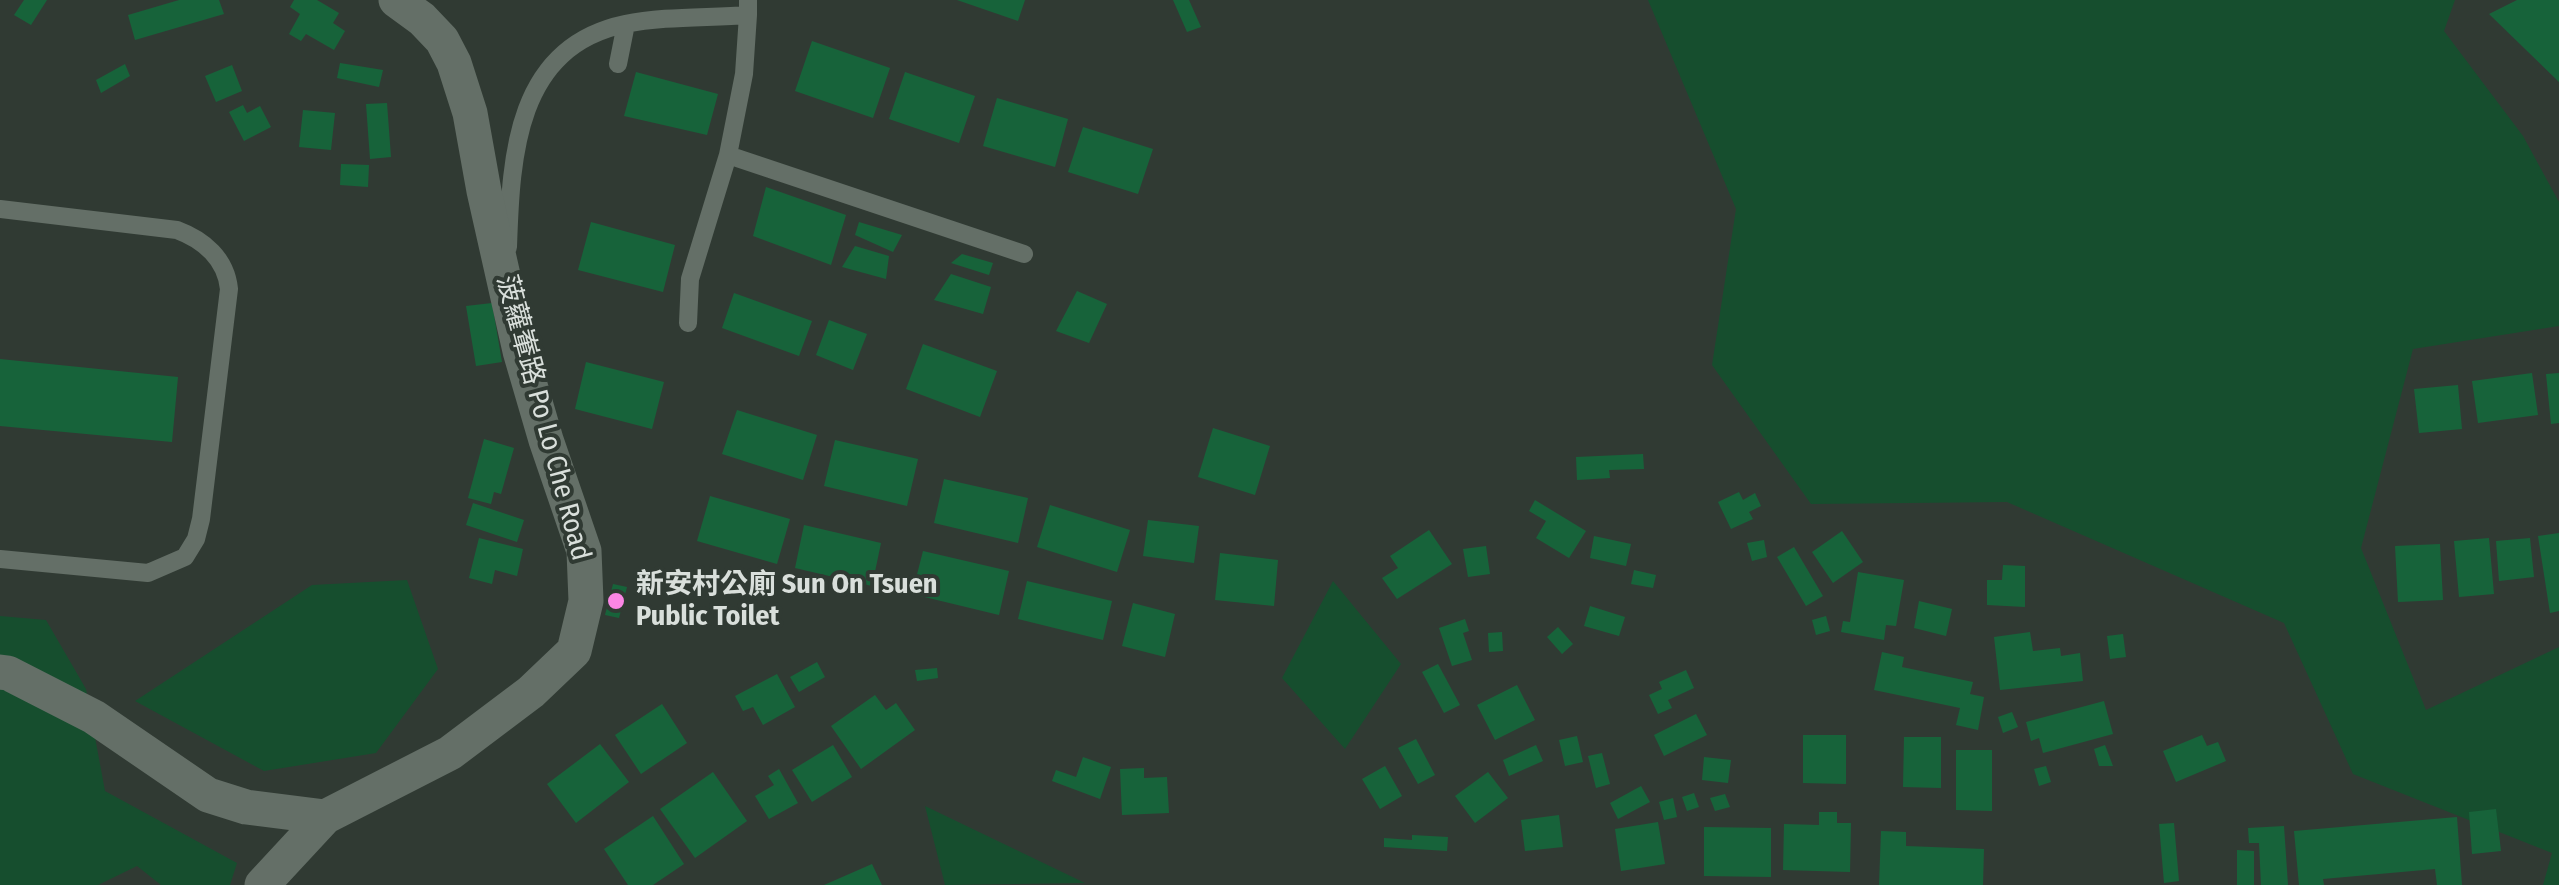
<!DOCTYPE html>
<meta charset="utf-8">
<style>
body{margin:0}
canvas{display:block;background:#303a33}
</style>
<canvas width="2559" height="885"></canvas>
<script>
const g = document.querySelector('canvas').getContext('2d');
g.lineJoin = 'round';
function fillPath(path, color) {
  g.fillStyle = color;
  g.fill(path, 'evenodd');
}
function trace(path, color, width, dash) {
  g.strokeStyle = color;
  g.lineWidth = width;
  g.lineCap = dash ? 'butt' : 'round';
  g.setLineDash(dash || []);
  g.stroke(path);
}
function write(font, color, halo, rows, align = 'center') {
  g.font = font + ' "Fira Sans Condensed","Noto Sans TC",sans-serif';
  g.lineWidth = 8;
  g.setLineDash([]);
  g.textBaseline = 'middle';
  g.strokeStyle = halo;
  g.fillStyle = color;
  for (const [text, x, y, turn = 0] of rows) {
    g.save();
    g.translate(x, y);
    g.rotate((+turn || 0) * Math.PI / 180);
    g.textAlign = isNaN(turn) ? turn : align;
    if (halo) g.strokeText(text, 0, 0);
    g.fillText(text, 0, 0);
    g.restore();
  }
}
fillPath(new Path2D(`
 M1648,0H2455L2444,31L2523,136L2559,202V326L2413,349L2361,548L2426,710L2559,647V885H2543L2552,853L2353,774L2284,623L2007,502L1811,504L1712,365L1736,209Z
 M407,580L438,669L376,753L264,771L135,701L312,585Z
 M1333,581L1401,664L1345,749L1282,678Z
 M0,616L46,620L86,689L105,791L237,863L230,885H161L137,866L98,885H0Z
 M925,806L1085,883L945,885Z`), '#164e2e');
fillPath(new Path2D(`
 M24,0H47L31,25L14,15Z
 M179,0H219L224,14L135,40L128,15Z
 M294,0H317L339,13L333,23L345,31L334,50L306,34L301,41L289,34L300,14L290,7Z
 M957,0H1025L1018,21Z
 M1173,0H1189L1201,27L1187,32Z
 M2517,0H2559V82L2489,14Z
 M812,41L890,68L873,118L795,91Z
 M340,63L383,70L379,87L337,78Z
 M125,64L130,76L101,93L96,80Z
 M232,65L242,91L216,102L205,76Z
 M636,72L718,94L707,135L624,116Z
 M905,72L975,96L959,143L889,119Z
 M997,98L1068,119L1055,167L983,146Z
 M387,103L391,157L370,159L366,104Z
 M243,105L247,113L260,106L271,127L244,141L229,112Z
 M303,110L335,113L331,150L299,147Z
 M1083,127L1153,149L1138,194L1068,172Z
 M341,164L369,165L368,187L340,185Z
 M766,187L846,215L831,265L753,236Z
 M591,222L675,245L663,292L578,270Z
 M859,222L902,235L893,252L855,235Z
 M855,246L889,256L886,279L842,267Z
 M962,254L993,263L989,275L951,263Z
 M951,274L991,287L983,314L934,300Z
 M1077,291L1107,304L1089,343L1056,331Z
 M734,293L812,321L799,356L722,328Z
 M492,303L502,362L476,366L466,306Z
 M829,320L867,334L853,370L816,355Z
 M923,344L997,371L980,417L906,389Z
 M0,359L178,377L172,442L0,426Z
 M586,362L664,382L652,429L575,409Z
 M2532,373L2538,415L2478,423L2472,381Z
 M2559,373V423L2551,424L2546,374Z
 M2458,385L2462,429L2419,433L2414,389Z
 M737,410L817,435L803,480L722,454Z
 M1213,428L1270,446L1255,495L1198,477Z
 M484,439L514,448L501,494L494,492L491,504L468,498Z
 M835,440L918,459L907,506L824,486Z
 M1643,454L1644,469L1609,470L1610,478L1577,480L1576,457Z
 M944,479L1028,498L1018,543L934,523Z
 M1739,492L1743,500L1755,493L1761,506L1749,512L1753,519L1731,529L1718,502Z
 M710,496L790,519L777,564L697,541Z
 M1535,500L1586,531L1569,558L1536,538L1546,521L1529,511Z
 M473,503L524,520L517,542L466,525Z
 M1050,505L1130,530L1117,572L1037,547Z
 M1148,520L1199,526L1194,563L1143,556Z
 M804,525L881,543L872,586L795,568Z
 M1429,530L1452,564L1397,599L1382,578L1398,568L1390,556Z
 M1842,531L1863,562L1833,583L1812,552Z
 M2559,533V611L2550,613L2538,536Z
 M1594,536L1631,544L1626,566L1590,558Z
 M479,538L523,549L517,576L495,570L492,584L469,578Z
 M2489,538L2494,594L2459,597L2454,541Z
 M2530,538L2534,577L2499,581L2496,541Z
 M1764,540L1767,557L1752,561L1747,543Z
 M2440,544L2443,600L2398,602L2395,546Z
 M1486,546L1490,574L1468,577L1463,549Z
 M1794,547L1823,596L1806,606L1777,557Z
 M923,551L1009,571L999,615L912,594Z
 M1220,553L1278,560L1274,606L1215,600Z
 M2003,565L2025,566V607L1987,605V580H2002Z
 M1634,570L1656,575L1653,588L1631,584Z
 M1858,572L1904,580L1896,626L1886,625L1884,640L1841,632L1843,621L1850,622Z
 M1027,581L1112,601L1103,640L1018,619Z
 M613,584L627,587L619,618L605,615Z
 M1919,601L1952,609L1946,636L1914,628Z
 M1133,603L1175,614L1165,657L1122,646Z
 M1590,606L1625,617L1619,636L1584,626Z
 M1826,616L1830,631L1816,635L1812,620Z
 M1465,619L1469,631L1463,633L1472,660L1452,666L1439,628Z
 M1558,627L1573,644L1562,654L1547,637Z
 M1502,632L1503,651L1489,652L1488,633Z
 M2030,632L2033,651L2060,648L2061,656L2080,653L2083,681L2000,690L1994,637Z
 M2123,634L2126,657L2110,659L2107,636Z
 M1882,652L1904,657L1902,667L1973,682L1970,694L1984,697L1978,730L1956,725L1960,708L1874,690Z
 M817,662L825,677L799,692L790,677Z
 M1438,664L1460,705L1444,713L1422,672Z
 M937,668L938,678L917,681L915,670Z
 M1686,670L1694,688L1668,700L1672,708L1658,714L1649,695L1662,689L1659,682Z
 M777,674L795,707L763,725L753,707L743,711L735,696Z
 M1517,685L1535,720L1495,740L1477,705Z
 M875,695L886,710L896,703L915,730L861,769L831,726Z
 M2104,701L2113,734L2043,753L2039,738L2031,741L2026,722Z
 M662,704L687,743L641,774L615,735Z
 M2012,712L2018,727L2003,733L1998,717Z
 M1696,714L1707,735L1664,756L1654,735Z
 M1803,735H1846V784L1803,783Z
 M2202,735L2207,746L2218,742L2226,761L2176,782L2163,751Z
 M1577,736L1583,762L1565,766L1559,740Z
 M1904,737H1941V788L1903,787Z
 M1416,739L1435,775L1418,784L1398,748Z
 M600,744L629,782L576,823L547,784Z
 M833,745L852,777L812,802L792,770Z
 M1536,745L1543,761L1509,776L1503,760Z
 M2105,745L2113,766H2099L2094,749Z
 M1956,750H1992V811L1956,810Z
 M1602,753L1610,784L1596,788L1588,756Z
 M1083,757L1111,767L1100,799L1052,781L1056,770L1076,777Z
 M1704,757L1731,760L1728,783L1702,780Z
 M1385,766L1402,796L1380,809L1362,779Z
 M2046,766L2051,782L2039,786L2034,769Z
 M1144,768V778L1167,777L1169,813L1122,815L1120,769Z
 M779,769L798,803L769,819L755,796L774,785L768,776Z
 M713,772L747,821L695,858L660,809Z
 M1488,772L1508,798L1475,823L1455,796Z
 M1641,786L1650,802L1618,819L1610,803Z
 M1694,793L1699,807L1687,811L1682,797Z
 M1725,794L1730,807L1715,811L1710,798Z
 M1673,798L1677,817L1664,820L1659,802Z
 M2496,809L2501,851L2472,854L2469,812Z
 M1819,812H1837V823H1851L1850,872L1783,870L1784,824L1819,825Z
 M1559,815L1563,847L1525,851L1521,820Z
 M653,816L684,864L653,885H628L604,849Z
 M2457,817L2462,885H2437L2435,869L2323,879L2324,885H2299L2294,831Z
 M1658,822L1665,864L1621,871L1615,829Z
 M2174,823L2179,881L2164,883L2159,824Z
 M2284,826L2288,885H2261L2259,843H2249L2248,828Z
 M1704,827L1771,828V877L1704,876Z
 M1881,831L1906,832V846L1984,849L1983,885H1879Z
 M1412,835L1448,837L1447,851L1384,847V838L1412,840Z
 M2237,850L2254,851V885H2237Z
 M872,864L882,885H824Z`), '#17633a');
trace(new Path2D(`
 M748,15L744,74L728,155L1024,254
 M618,64L626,24
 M0,209L177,230C204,240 226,259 229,289L201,519L196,539L185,557L148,573L0,559
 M508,247C511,155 516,47 625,24C664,16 708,18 748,15V0
 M688,323L690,279L728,155`), '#646f67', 18);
trace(new Path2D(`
 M0,672L8,673L94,717L208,795L246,807L325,817
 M262,885L325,817L450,753L531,692L574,651L586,601L584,551L546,440L520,351L484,191L470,113L454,63L442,40L422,19L396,0`), '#646f67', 35);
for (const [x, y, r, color] of [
 [616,601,10,"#fb86e5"]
]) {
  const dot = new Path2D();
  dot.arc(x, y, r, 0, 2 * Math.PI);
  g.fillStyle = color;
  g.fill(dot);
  trace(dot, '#303a33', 4);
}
write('28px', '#d9dfdb', '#303a33', [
 ["菠蘿輋路 Po Lo Che Road",543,418,75]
]);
write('bold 28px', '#d9dfdb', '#303a33', [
 ["新安村公廁 Sun On Tsuen",636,585],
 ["Public Toilet",636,617]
], 'left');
</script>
